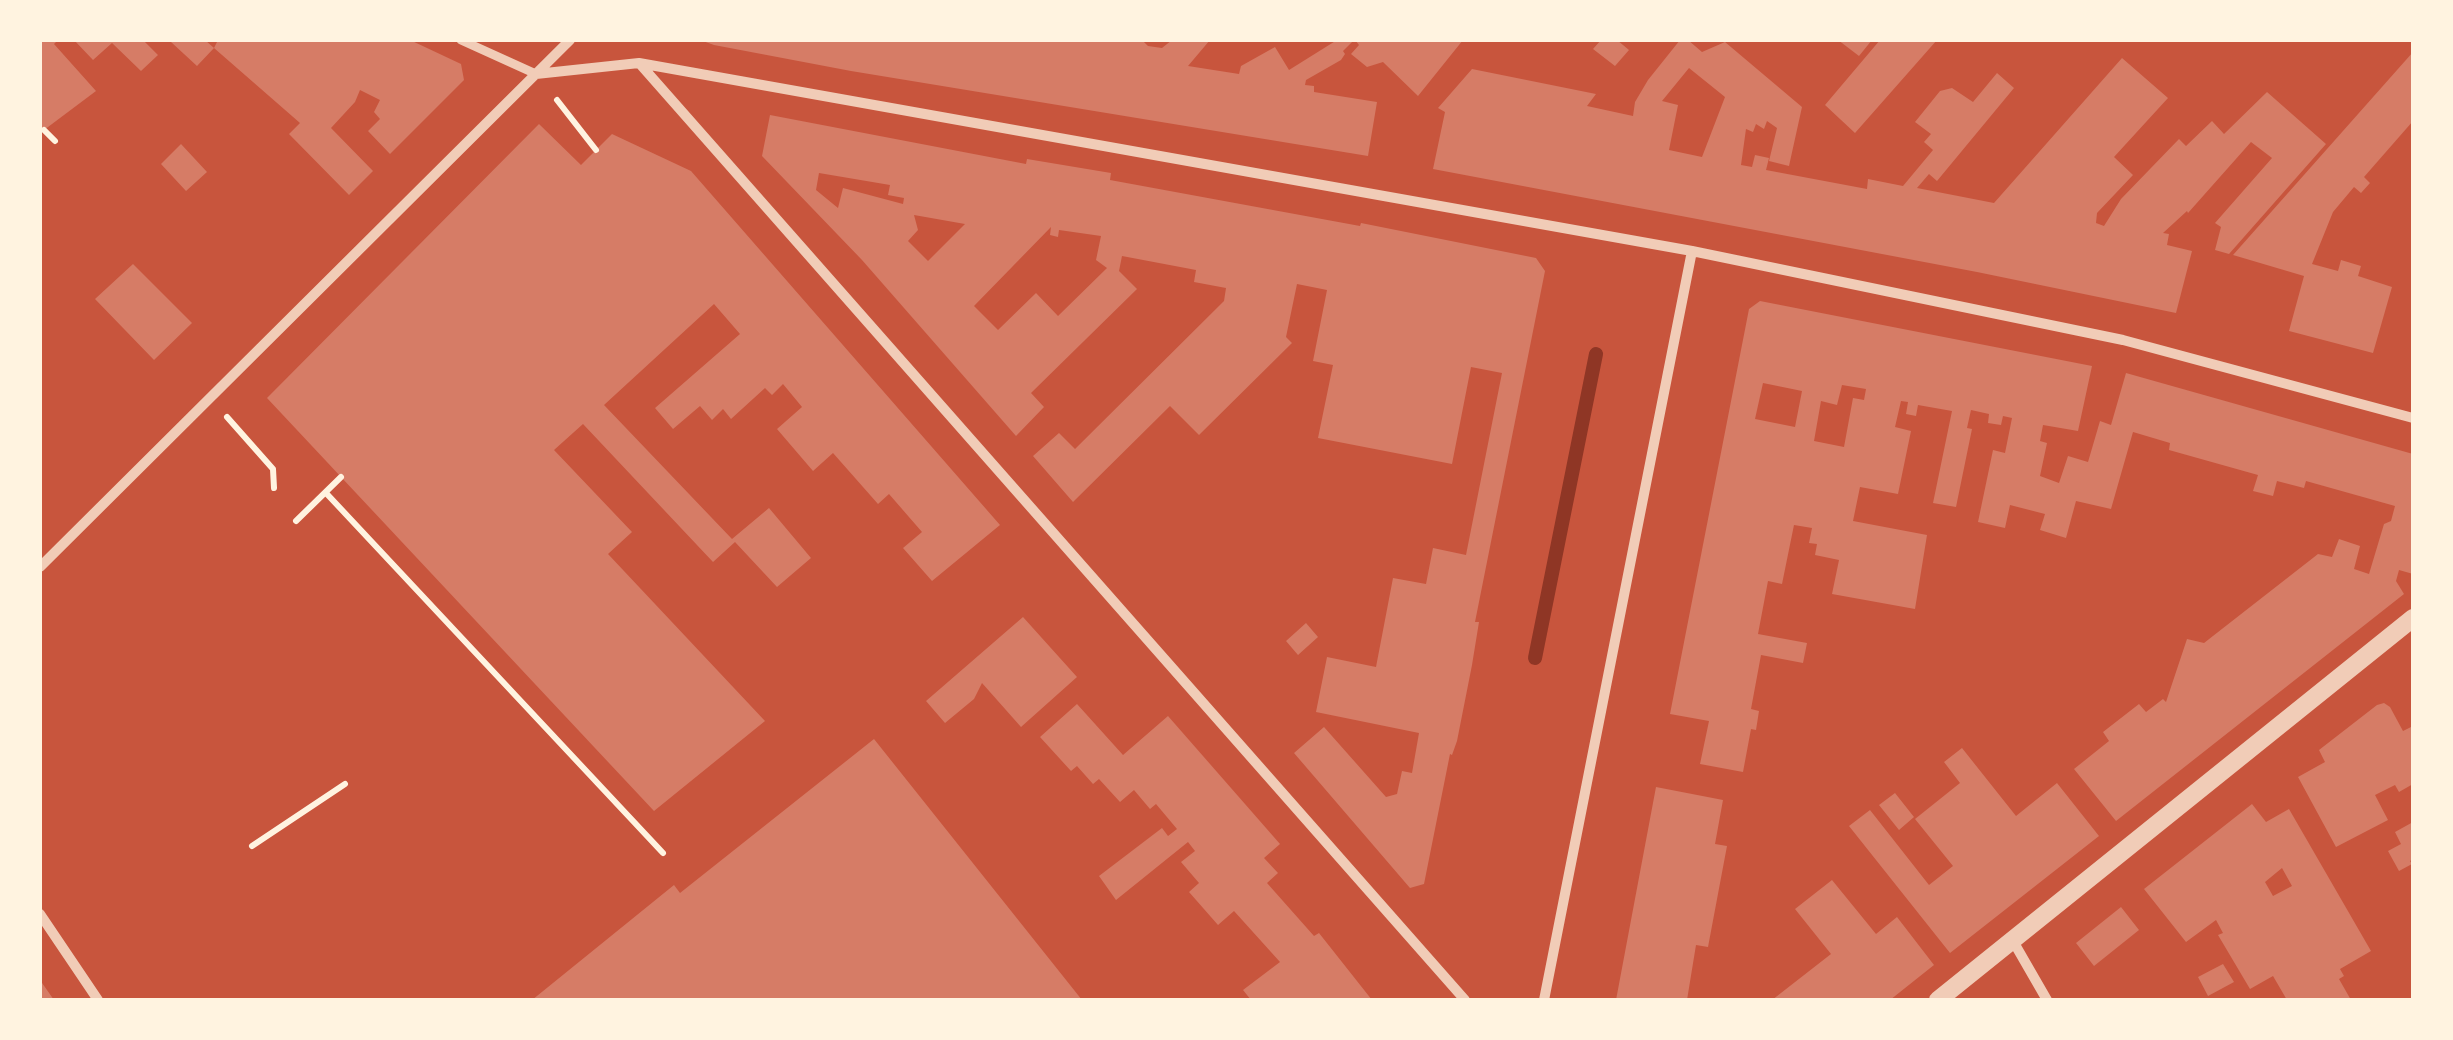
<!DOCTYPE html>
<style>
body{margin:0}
#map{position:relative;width:2453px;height:1040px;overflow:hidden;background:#c8553d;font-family:"IBM Plex Sans",sans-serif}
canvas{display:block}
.frame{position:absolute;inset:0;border:42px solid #fff3e0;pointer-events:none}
</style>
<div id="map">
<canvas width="2453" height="1040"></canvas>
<div class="frame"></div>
</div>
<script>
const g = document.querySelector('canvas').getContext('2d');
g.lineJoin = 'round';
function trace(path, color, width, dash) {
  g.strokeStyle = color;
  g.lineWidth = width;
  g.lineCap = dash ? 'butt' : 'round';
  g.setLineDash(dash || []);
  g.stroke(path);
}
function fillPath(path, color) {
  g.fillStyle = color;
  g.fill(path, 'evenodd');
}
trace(new Path2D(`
 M1535,658L1596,354`), '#8f3625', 14);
fillPath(new Path2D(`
 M40,40H58L54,44L96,91L40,133Z
 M74,40H143L158,55L141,71L112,43L93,60Z
 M173,40H205L214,48L197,66L171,42Z
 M218,40H410L461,64L464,80L390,154L368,131L380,119L374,112L380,100L360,90L355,102L331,128L373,171L349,195L289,134L300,123L214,48Z
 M700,40H1142L1148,46L1162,48L1172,40H1210L1188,66L1239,74L1241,66L1275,47L1289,70L1337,40H1354L1343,51L1345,54L1341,60L1306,80L1305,85L1314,86V92L1377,102L1368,156L851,71L714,45Z
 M1355,40H1463L1418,96L1383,62L1367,67L1351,54L1359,45Z
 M1601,40H1617L1629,50L1615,66L1593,49Z
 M1680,40H1688L1702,52L1725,42L1802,107L1789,166L1769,161L1777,128L1767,121L1764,129L1756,124L1753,132L1746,129L1741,165L1752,167L1755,155L1769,158L1766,170L1867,189L1868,179L1903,186L1933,150L1924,142L1931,134L1915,122L1940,91L1952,88L1973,102L1997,73L2014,88L1937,181L1929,174L1917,188L1994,203L2122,58L2168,98L2114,157L2133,175L2097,213L2096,223L2104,226L2121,199L2179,139L2186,146L2212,121L2224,134L2267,92L2326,144L2229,254L2215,250L2221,227L2215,223L2272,158L2251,142L2188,213L2187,211L2163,233L2169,234L2167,245L2192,251L2176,313L1977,272L1433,169L1445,112L1438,108L1472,69L1596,94L1587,106L1633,116L1635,102L1648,80ZM1689,68L1725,97L1702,157L1669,150L1678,105L1662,101Z
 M1838,40H1872L1859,56Z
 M1880,40H1937L1855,133L1825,105Z
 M2413,52V121L2364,177L2370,183L2361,193L2354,187L2333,212L2312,264L2338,271L2341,260L2361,266L2358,276L2392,287L2373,353L2289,331L2304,276L2233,255Z
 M770,115L1026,164L1027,159L1111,173L1110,180L1360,226L1361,223L1536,258L1545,271L1475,622H1479L1472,665L1457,741L1452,755L1450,754L1424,884L1410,888L1294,753L1324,727L1386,797L1397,794L1402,771L1412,773L1419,733L1316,712L1327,657L1376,667L1393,578L1426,584L1433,548L1466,555L1502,373L1471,367L1452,464L1318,438L1333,365L1313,361L1327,290L1297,284L1286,337L1292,343L1199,435L1170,406L1073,502L1033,456L1059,433L1075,449L1224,301L1226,288L1194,282L1196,270L1122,256L1119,271L1137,289L1031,393L1044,407L1016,436L862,260L762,156ZM819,173L890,185L888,195L904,198L903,204L843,188L838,208L816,190ZM914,215L965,224L928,261L908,241L918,230ZM1051,227L1050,235L1058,237L1059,230L1101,236L1096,260L1107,268L1058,316L1036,293L998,330L974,306Z
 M539,124L581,165L612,134L691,171L1000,525L932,581L903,548L922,532L889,494L878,504L833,453L813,471L777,429L802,407L783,384L772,395L765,388L731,419L723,409L712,420L700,406L673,429L655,408L740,334L714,304L604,405L732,539L769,508L811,558L777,587L735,542L713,562L583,424L554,450L632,532L608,554L765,721L654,811L267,398Z
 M181,144L207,172L186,191L161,164Z
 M133,264L192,323L154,360L95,299Z
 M1760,301L2092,366L2078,431L2043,425L2040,441L2047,443L2040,476L2059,483L2068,456L2088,462L2100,421L2111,425L2126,373L2413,454V574L2399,570L2396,581L2404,594L2116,821L2074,769L2109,741L2103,732L2139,704L2146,712L2163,699L2166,702L2187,639L2204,643L2318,554L2332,557L2339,539L2360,546L2354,569L2369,574L2384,524L2391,521L2395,506L2306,481L2304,488L2277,481L2273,496L2253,491L2258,475L2169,450L2170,443L2133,432L2111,509L2076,501L2066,538L2040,530L2045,514L2010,505L2005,528L1978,522L1993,450L2005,453L2012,418L2003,416L2001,425L1988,423L1989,414L1971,410L1967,428L1972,429L1956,507L1933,503L1952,411L1918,405L1916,416L1906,414L1908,402L1901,401L1895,427L1911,431L1898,494L1860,487L1853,521L1927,535L1915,609L1832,594L1839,560L1815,555L1817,544L1809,543L1812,528L1794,525L1782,584L1768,581L1758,634L1807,643L1803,663L1761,655L1751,709L1759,711L1756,730L1751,729L1743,772L1700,764L1709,721L1670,714L1749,309ZM1763,383L1802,391L1795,427L1755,419ZM1842,385L1866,389L1864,400L1853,398L1844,447L1814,441L1821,401L1837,405Z
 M1023,617L1077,677L1021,727L982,683L974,699L945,723L926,701Z
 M1306,623L1318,637L1298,655L1286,641Z
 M2384,703L2390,707L2403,731L2413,726V784L2399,792L2395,785L2375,795L2388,820L2336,847L2298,777L2325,762L2319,750L2377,705Z
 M1077,704L1123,755L1168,716L1280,844L1264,858L1278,873L1267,883L1314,936L1319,933L1372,1000H1251L1243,990L1280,962L1234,911L1218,925L1189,892L1199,883L1181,862L1195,851L1188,842L1116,900L1099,876L1162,828L1168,836L1177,829L1156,804L1150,809L1134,790L1120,802L1099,779L1093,784L1077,766L1071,771L1040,737Z
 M874,739L1082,1000H532L674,885L680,893Z
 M1962,748L2016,816L2057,783L2099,836L1950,953L1849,826L1870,810L1929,885L1953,866L1915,819L1960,783L1944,762Z
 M1656,787L1723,800L1715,844L1727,846L1708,947L1696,945L1687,1000H1616Z
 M1895,793L1914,817L1899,830L1879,805Z
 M2252,804L2266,822L2289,809L2371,951L2340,969L2344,976L2339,979L2351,1000H2287L2273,976L2250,989L2218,935L2223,933L2216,920L2186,942L2144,889ZM2282,868L2292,886L2273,896L2265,882Z
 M2413,822V859L2410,861L2412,864L2399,871L2388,851L2401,844L2395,832Z
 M1832,880L1876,934L1897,917L1934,965L1890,1000H1772L1831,954L1795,909Z
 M2121,907L2139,930L2094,966L2076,943Z
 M2223,964L2234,982L2208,996L2198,977Z
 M40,980L54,1000H40Z`), '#d67c66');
trace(new Path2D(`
 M557,100L596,150
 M44,130L55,141
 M227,417L273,469L274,488
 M326,493L663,853
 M296,521L341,477
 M252,846L345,784`), '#fff3e0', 6);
trace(new Path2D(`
 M461,40L536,74`), '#f1ccb7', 9);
trace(new Path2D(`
 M640,64L1465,1000
 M536,74L639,63L1692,251L2123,340L2413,418
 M40,567L570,40
 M40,914L98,1000
 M2013,941L2047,1000
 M1544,1000L1692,251`), '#f1ccb7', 10);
trace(new Path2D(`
 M1938,1000L2413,618`), '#f1ccb7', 18);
</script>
